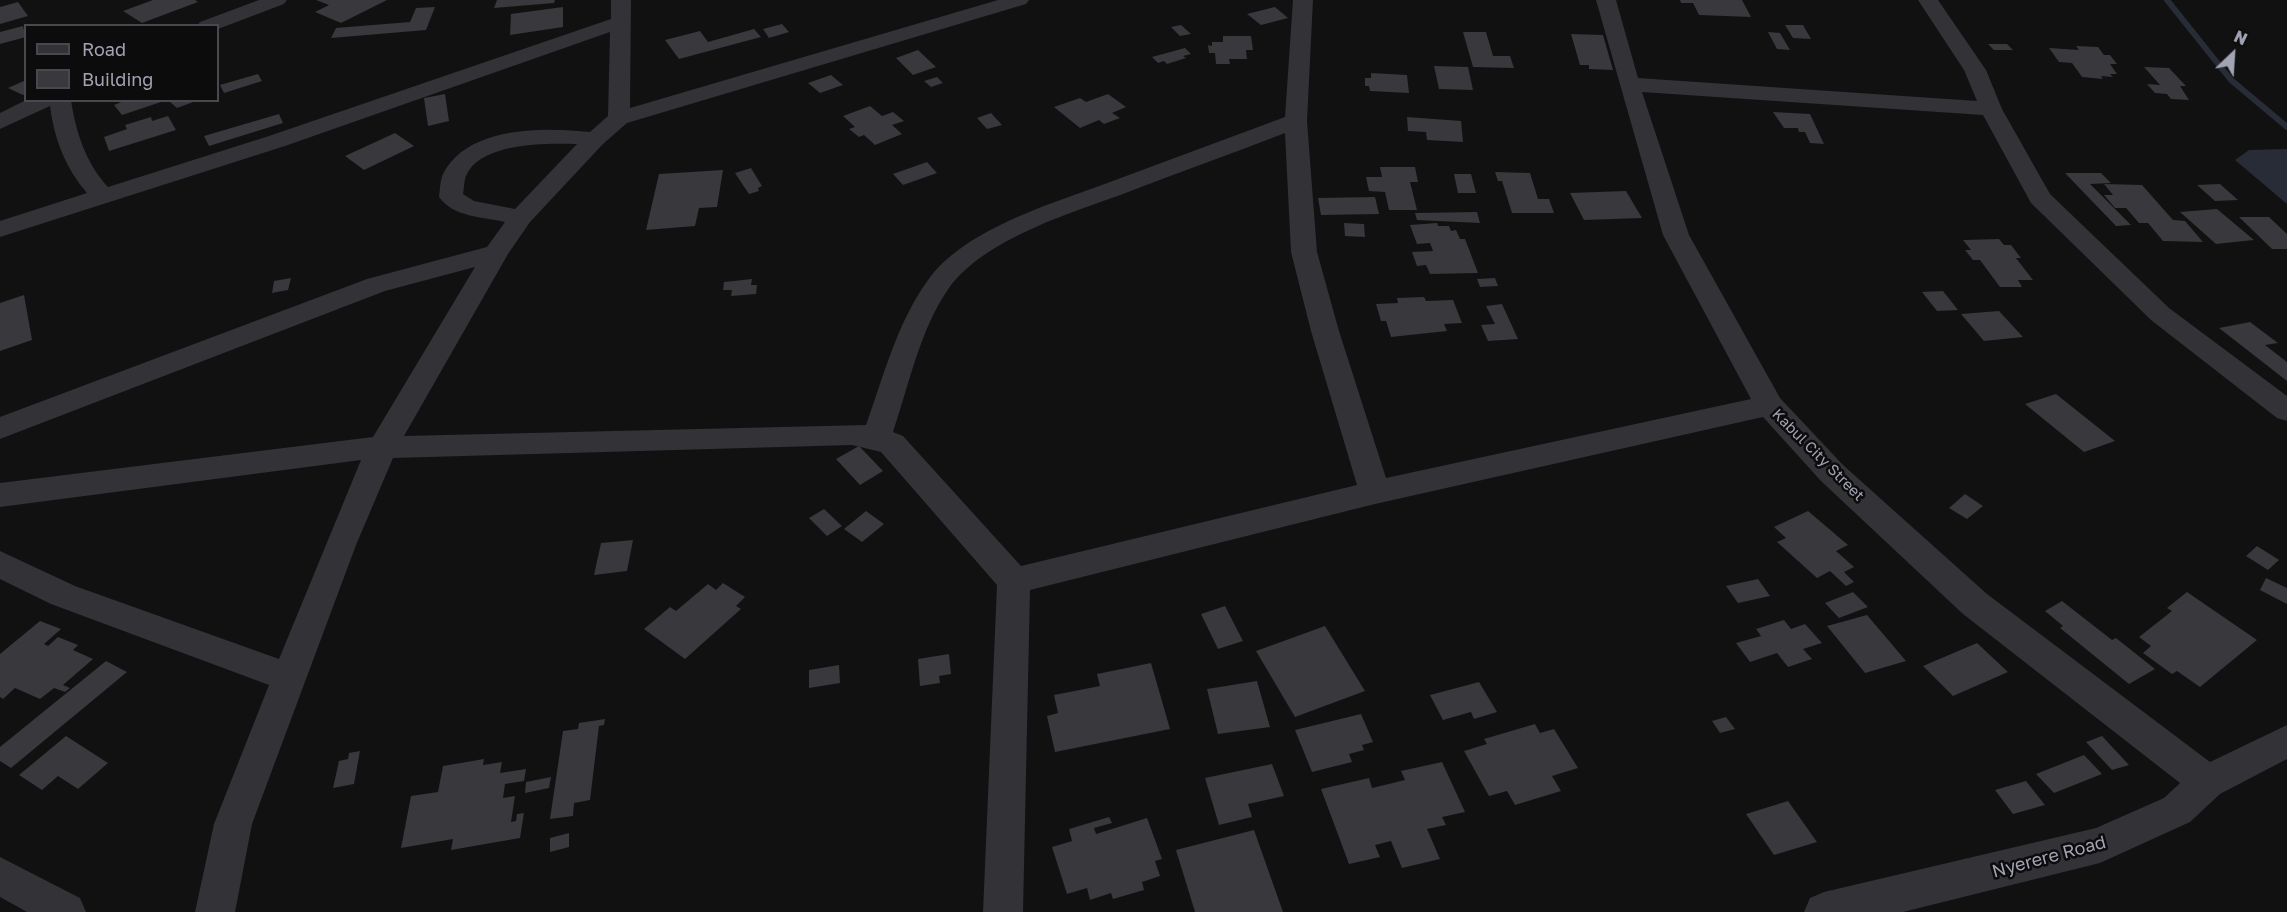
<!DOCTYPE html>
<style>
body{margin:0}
#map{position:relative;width:2287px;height:912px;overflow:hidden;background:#111112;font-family:"Golos Text",sans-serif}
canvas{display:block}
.legend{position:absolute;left:24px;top:24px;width:195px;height:78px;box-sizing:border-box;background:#0c0c0d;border:2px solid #48484f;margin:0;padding:8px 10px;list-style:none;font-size:18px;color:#a2a3b3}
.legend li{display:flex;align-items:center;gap:12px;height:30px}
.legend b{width:30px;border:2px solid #48484f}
.north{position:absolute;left:2203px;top:24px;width:60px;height:60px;-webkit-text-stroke:4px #0c0c0d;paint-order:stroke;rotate:25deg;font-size:16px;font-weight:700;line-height:24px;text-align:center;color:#a2a3b3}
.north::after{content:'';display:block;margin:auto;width:21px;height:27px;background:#a2a3b3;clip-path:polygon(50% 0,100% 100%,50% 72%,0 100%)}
</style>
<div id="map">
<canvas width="2287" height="912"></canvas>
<ul class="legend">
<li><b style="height:8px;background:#323237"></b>Road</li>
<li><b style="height:16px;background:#38383d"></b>Building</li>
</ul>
<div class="north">N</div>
</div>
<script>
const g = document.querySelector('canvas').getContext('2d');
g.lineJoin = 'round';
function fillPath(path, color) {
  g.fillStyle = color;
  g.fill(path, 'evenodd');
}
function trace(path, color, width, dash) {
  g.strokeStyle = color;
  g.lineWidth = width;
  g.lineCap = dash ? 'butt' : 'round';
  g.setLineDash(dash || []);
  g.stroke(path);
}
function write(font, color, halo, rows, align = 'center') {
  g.font = font + ' "Golos Text",sans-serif';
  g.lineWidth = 5;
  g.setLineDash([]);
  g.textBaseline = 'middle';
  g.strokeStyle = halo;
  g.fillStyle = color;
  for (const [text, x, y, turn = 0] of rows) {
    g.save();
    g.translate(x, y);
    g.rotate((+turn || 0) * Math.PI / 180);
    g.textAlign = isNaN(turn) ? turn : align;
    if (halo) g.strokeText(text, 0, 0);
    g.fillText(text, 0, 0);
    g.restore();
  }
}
fillPath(new Path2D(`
 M2287,149V204L2235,160L2249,150Z`), '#272c36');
trace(new Path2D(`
 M2167,0L2231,80L2287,127`), '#272c36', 6);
fillPath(new Path2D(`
 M153,0H195L198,2L142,23L123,11Z
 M316,0H387L341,23L315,12L329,5Z
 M497,0H555L554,3L494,8Z
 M1680,0H1742L1751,17L1699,15L1693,3H1681Z
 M18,2L28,16L0,24V7Z
 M435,7L426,30L331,38L336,28L410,22L416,8Z
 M563,7V27L510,35L511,14Z
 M1275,7L1288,18L1261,25L1247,14Z
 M782,24L789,32L769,38L763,29Z
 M1181,25L1191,34L1180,36L1171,27Z
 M1785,25H1803L1811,39L1793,38Z
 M23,26L26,37L0,44V32Z
 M754,29L761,37L679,59L665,40L700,31L708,42Z
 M1463,32H1486L1493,56H1510L1514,68L1473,67Z
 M1768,32L1780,33L1790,50L1777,49Z
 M1571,34L1603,35L1613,70L1589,69V65H1580Z
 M1223,36H1251L1253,50H1246L1247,59H1229L1230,64H1216L1215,53H1209L1208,45L1212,46V42H1223Z
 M1988,44H2007L2013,50H1994Z
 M2076,46L2098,47L2104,55H2110L2117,64H2110L2117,74H2110L2113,77L2101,76L2103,79L2082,77L2072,63L2059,62L2049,48L2079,50Z
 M1185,48L1191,54L1183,56L1186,58L1167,64L1164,61L1158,63L1152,57Z
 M918,50L936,67L913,75L896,58Z
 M1434,66L1468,67L1473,90L1439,89Z
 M2144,67L2169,68L2186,86H2180L2189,100L2171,99L2167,94L2155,93L2147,84L2160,85Z
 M1371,73L1407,75L1409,93L1370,91L1369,86H1365V78H1371Z
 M258,74L262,81L224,93L220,85Z
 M831,75L843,85L820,93L808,83Z
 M937,77L943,83L931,87L924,81Z
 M26,80V94L23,95L8,88Z
 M445,94L449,121L428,126L424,98Z
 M1108,94L1126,107L1112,113L1120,118L1104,124L1099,120L1080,128L1054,107L1080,98L1086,102Z
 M126,100H164V101L122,115L114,105Z
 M174,100H196V101L177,108L170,102Z
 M870,106L882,116L893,112L904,121L892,125L902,134L875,145L864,135L859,137L849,129L855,127L843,116Z
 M1773,112L1810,114L1824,144L1810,143L1805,132H1799L1798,128H1784Z
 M991,113L1002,125L987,129L977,118Z
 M279,114L283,123L209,146L204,136Z
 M168,116L176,130L109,151L104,137L127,129L125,125L151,117L152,121Z
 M1407,117L1461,121L1463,142L1427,140L1426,132L1408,131Z
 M395,133L414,146L364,170L345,156Z
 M927,162L937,173L903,185L893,174Z
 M1380,167H1415L1418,182H1410L1417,210H1389L1385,192L1369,191L1366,177H1382Z
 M751,168L762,186L758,188L759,191L749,194L735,173Z
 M723,170L717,207L699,208L695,226L646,230L659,174Z
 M1495,172L1530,173L1538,199H1549L1554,213H1512L1502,181H1498Z
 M2065,173H2101L2111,183L2090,184L2131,225L2116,226Z
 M1454,174H1471L1476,193H1458Z
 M2104,184L2142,185L2173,220L2185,221L2203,242L2163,241L2148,223H2139L2126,208H2115L2104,195H2113Z
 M2220,184L2238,200L2215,201L2197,185Z
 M1626,191L1642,218L1584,220L1570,193Z
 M1375,197L1379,214L1321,215L1318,198Z
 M2217,209L2254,240L2216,244L2180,212Z
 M1477,212L1480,223L1417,220L1415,213Z
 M2239,217H2269L2287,234V249H2272Z
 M1344,223L1364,224L1365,237L1345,236Z
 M1437,223L1438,226H1449L1451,231L1456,230L1460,239H1465L1478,273L1430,274L1426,265L1417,266L1412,252L1433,251L1430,243L1417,244L1410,225Z
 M1999,239L2004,245H2011L2021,258H2016L2033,280H2018L2022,287H2000L1980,260H1973L1965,250H1971L1963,240Z
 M291,278L288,290L272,293L274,281Z
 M1495,278L1498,286L1480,287L1477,279Z
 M752,279L751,285H757L756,294L731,296L732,290H723L724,282Z
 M1943,291L1958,310L1937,311L1922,292Z
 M24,295L32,340L0,351V303Z
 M1424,297L1426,301L1453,300L1462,323L1444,324L1447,331L1391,337L1386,321H1381L1376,304L1398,303L1397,298Z
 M1502,304L1518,339L1488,341L1481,325L1495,324L1486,306Z
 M1999,311L2023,337L1984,341L1961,314Z
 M2250,322L2278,343L2265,345L2287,362V381L2219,328Z
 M2056,394L2115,441L2084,452L2025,404Z
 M859,446L883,471L860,485L836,459Z
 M1965,494L1983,506L1967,519L1949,508Z
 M824,509L842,526L827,536L809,518Z
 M866,511L884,524L862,542L844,529Z
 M1808,511L1848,545L1836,551L1854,567L1844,572L1854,582L1846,586L1830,571L1817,578L1777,542L1786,538L1774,527Z
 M633,540L627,571L594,575L601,543Z
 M2257,546L2279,560L2268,570L2246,556Z
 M2266,578L2287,588V604L2260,590Z
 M1758,579L1770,596L1738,603L1726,586Z
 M723,583L745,597L736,606L741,609L685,659L644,629L670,607L676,611L708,584L716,590Z
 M1853,592L1868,607L1839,618L1825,603Z
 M2187,592L2257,640L2200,687L2177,671L2172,674L2143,653L2151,646L2139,637L2172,611L2167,608Z
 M2062,601L2112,640L2116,638L2155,669L2129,684L2060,628L2063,626L2045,611Z
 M1225,606L1243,641L1218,649L1201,614Z
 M1867,615L1906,661L1865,673L1827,626Z
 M1784,620L1791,629L1805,624L1822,643L1803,649L1812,659L1788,667L1777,653L1750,662L1736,643L1761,636L1756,629Z
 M40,621L61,629L44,644L48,646L58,637L78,645L73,650L93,659L63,685L70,688L65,692L54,688L40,699L15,688L3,699L0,697V654Z
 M1325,626L1365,691L1295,717L1256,651Z
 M1977,643L2008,672L1953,696L1923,666Z
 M949,654L951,674L939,676L940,683L920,686L918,659Z
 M106,661L127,672L11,768L0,761V747Z
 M1151,663L1170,729L1055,752L1047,716L1058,713L1054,695L1100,686L1097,674Z
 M839,665L840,683L809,688V670Z
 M1257,681L1270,727L1218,734L1207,689Z
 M1479,682L1497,712L1474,719L1471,712L1443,720L1430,695Z
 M1361,714L1373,742L1362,745L1364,750L1349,754L1352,762L1312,772L1295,730Z
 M1726,717L1735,729L1720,733L1712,721Z
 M605,719L604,725L599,726L590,800L574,803L573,816L550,819L563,731L578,729L579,723Z
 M1535,724L1540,733L1554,729L1578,768L1552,776L1561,791L1515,805L1507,791L1489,796L1464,751L1487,744L1484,739Z
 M66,736L108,763L78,789L58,776L42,790L19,775Z
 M2102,736L2129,765L2112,770L2086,742Z
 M360,751L354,784L333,788L339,761L348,759L349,753Z
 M2084,755L2102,774L2054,793L2036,774Z
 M484,759L483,765L502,762L500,773L526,769L524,781L505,784L503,798L515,796L511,822L516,821L517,814L524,813L520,838L451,850L453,839L401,848L411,796L438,792L443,766Z
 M1442,762L1465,812L1442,817L1446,825L1427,829L1440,859L1402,868L1391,841L1375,845L1380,857L1349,864L1321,789L1369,778L1372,788L1405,780L1401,771Z
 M1272,764L1284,796L1248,804L1252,817L1219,825L1205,778Z
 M551,777L549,788L525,793L526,782Z
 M2026,781L2045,805L2013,814L1995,790Z
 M1788,801L1817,842L1774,855L1746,814Z
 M1109,817L1112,823L1094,828L1096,834L1147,818L1162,859L1155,861L1160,876L1142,882L1144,890L1113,899L1111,893L1090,900L1087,888L1067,894L1052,847L1072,841L1069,829Z
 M1254,830L1283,912H1195L1176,850Z
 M569,833V847L550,852V838Z`), '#38383d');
fillPath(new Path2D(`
 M259,0H287L284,4L218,29V26H197L200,22Z
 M611,0H631L630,108L998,0H1029L1026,4L627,123L603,144L530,222L508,254L404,436L866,425C884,375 898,319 931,276C970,227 1054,203 1110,182C1168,160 1227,139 1285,117L1293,0H1313L1307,121L1317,252L1339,331L1386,478L1751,399L1663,235L1596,0H1616L1638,78L1977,101L1964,70L1918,0H1938L1986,70L2002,109L2050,194L2169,308L2287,396V421L2277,418L2151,320L2031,203L1983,115L1642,92L1689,235L1780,398L1843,465L1987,594L2210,762L2287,725V759L2220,794L2190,822L2100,863L1903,912H1804L1810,898L1824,892L2096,828L2164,798L2180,783L1963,614L1821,481L1763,417L1375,504L1030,590L1023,912H983L997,585L881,452L852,445L393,458L356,545L252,824L235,912H195L214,824L269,685L51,604L0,579V551L75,586L279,659L361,460L0,507V483L373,437L475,267L385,291L0,439V417L367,279L487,247L505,222C483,217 453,217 439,197C440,190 440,181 443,174C467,126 544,127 590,132L608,116L610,32L285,146L0,237V221L87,193C66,169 54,139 50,106L0,129V113L26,100H71C76,133 86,163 108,187L269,136L611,19ZM1285,133L1291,252L1311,331L1357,485L1021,566L903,436L893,432C909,385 920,329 949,288C985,239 1068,214 1123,194C1177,173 1231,154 1285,133ZM577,144L515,209L474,201L463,194C464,189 464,181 466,176C480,142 548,143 577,144Z
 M0,857L80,898L86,912H27L0,897Z`), '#323237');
write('15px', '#a2a3b3', '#0c0c0d', [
 ["Kabul City Street",1818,455,45]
]);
write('18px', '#a2a3b3', '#0c0c0d', [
 ["Nyerere Road",2049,857,-15]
]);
</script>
